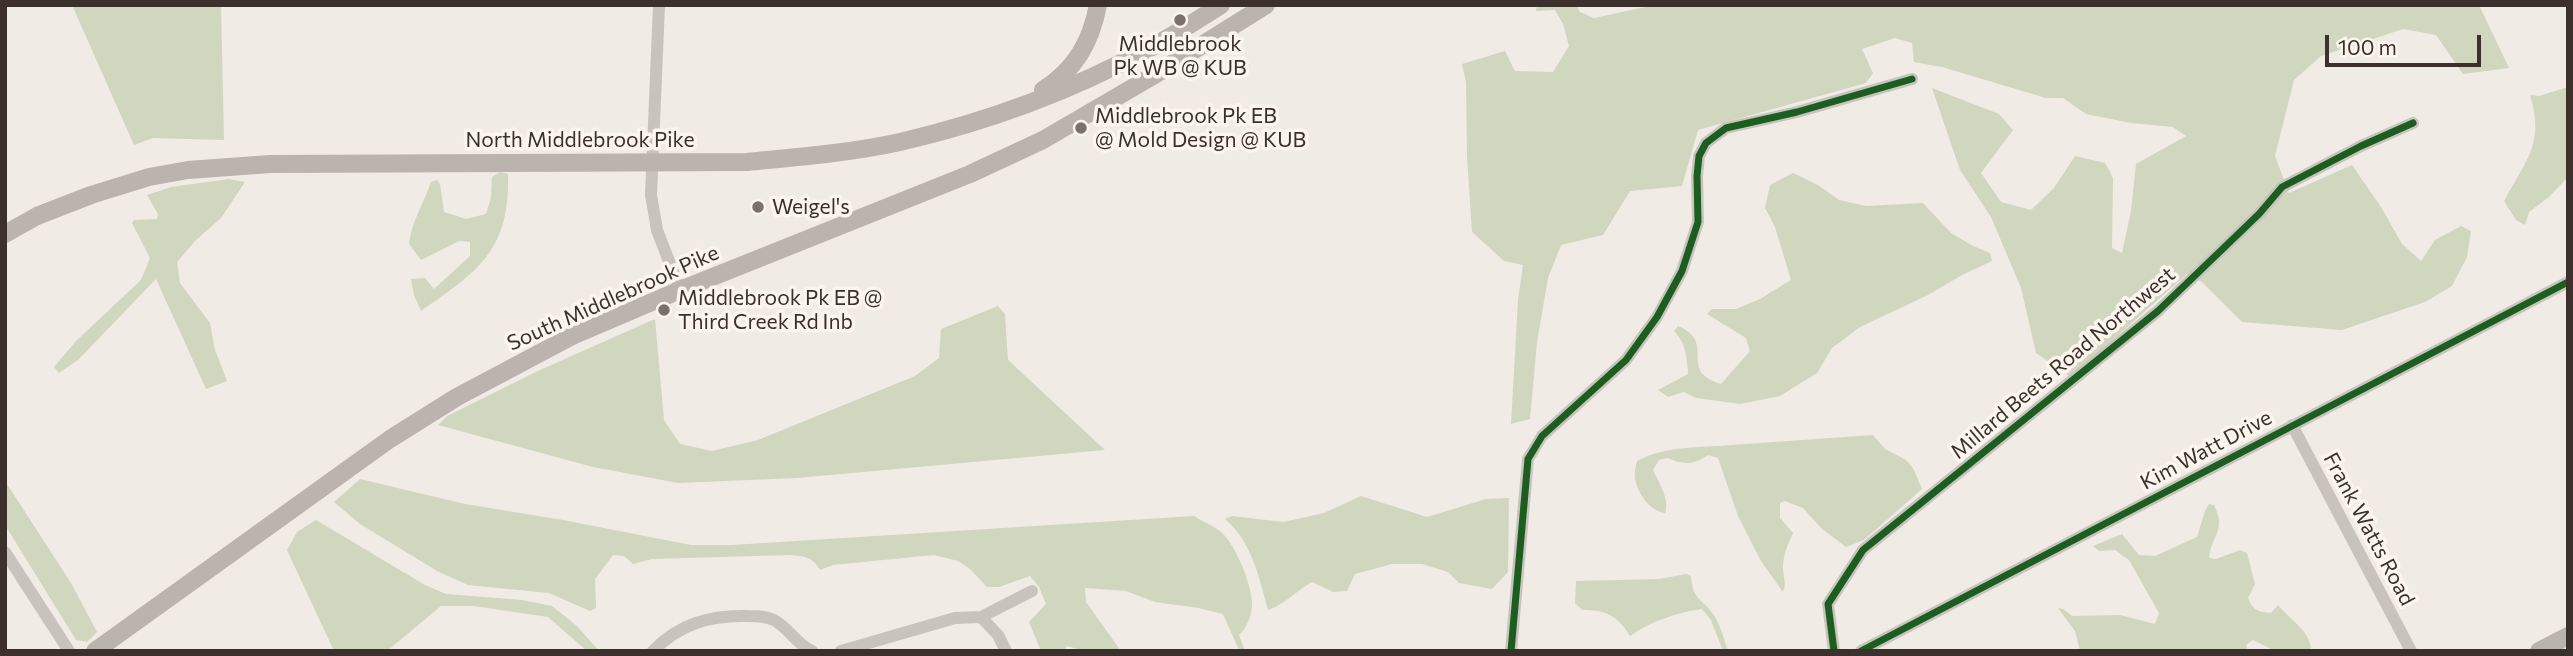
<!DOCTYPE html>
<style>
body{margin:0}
#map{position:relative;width:2573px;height:656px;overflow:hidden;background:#f0ebe5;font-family:Commissioner,sans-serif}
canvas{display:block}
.frame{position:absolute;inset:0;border:7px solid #3b302b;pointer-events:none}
.scale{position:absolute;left:2325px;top:35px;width:156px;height:32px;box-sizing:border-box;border:4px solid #3b302b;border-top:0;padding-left:9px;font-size:21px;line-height:24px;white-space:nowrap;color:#3b302b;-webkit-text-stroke:5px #fbf5ee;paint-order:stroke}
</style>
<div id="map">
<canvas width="2573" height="656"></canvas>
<div class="frame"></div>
<div class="scale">100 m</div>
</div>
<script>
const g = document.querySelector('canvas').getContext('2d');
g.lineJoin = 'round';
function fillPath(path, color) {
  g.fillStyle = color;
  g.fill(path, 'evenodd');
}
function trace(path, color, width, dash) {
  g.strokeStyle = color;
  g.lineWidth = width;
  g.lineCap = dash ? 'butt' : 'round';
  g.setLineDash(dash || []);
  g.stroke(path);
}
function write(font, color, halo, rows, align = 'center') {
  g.font = font + ' Commissioner,sans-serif';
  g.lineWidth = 7;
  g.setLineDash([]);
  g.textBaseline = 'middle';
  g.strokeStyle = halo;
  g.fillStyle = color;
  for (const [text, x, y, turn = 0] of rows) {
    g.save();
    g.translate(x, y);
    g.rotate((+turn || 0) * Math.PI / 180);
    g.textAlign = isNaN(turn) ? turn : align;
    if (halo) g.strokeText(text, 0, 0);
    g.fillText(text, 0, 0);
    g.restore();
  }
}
fillPath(new Path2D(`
 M72,5H221L224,140L153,138L134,145Z
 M1537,5H1576L1580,12L1594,18L1655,5H2479L2509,68L2463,74L2436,35L2403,29L2321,56L2294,80L2275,156L2289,193L2352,165L2381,207L2402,244L2421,261L2435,240L2461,226L2471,231L2467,257L2452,286L2425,302L2342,330L2242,322L2202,282L2187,274L2071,377L2036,353L2021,288L1991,217L1960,170L1932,88L1999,114L2013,130L1981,173L2001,202L2031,210L2054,188L2075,156L2105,163L2113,178L2112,248L2122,253L2131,211L2136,164L2186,136L2173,127L2131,123L2086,114L2063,98H2046L1942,67L1914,62L1912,43L1895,38L1862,49L1873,73L1866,83L1698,130L1682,186L1630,191L1603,235L1561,245L1548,278L1537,342L1530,419L1511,424L1518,300L1523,265L1504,261L1472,232L1467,156L1466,82L1462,64L1505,51L1515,71L1553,72L1569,46L1563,24L1555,10L1536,11Z
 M2568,87V177L2549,197L2529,212L2525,225L2516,220L2504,201C2526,160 2545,144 2530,95L2539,96Z
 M500,172L508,174C510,251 478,271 421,311L414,295L411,279L425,278L434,289L470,256V242L459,241L421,260L409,244C412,220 423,205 431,182L437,180L440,184L444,212L466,219L486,214L491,198L492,177Z
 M1793,173L1818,185L1839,200L1866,206L1923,203L1951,233L1973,246L1990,253L1992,261L1962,275L1928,295L1860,327L1832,348L1817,373L1780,396L1740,404L1696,398L1684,392L1668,397L1658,390L1688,374C1687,358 1686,343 1674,331L1678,326C1718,343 1676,370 1721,384L1750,351L1746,338L1707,314L1712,309H1736L1760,299L1791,280L1775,227L1765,208L1770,185Z
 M229,179L245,182L221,218L195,241L177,262L180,283L210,323L215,350L227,381L206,389L156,279L78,360L59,373L54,367L76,341L141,280L150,258L132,223L134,220L157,219L158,214L147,195L171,187Z
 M998,306L1005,314L1008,360L1105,450L797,478L678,483L593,467L438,425L447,416L540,370L655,319L664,420L680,444L712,451L758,440L915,376L939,358L941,329Z
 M1873,435L1885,449L1906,460L1913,468L1922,489L1864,540L1846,547L1822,529L1803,508L1785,501L1780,503V518L1793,533C1788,544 1783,555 1783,568C1783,578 1787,583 1783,592L1761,561L1738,516L1718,458L1708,455C1694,465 1683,465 1667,458L1659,460L1653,470C1659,483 1670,499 1665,513C1650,511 1638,494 1635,479C1634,473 1636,466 1637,461C1668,445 1699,448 1732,445C1779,442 1826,438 1873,435Z
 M360,479L465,504L563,520L691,545H732L1194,516C1203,522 1215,526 1223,534C1236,546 1253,587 1252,606C1251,617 1247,627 1239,635L1245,651L1238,648L1223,614L1199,608L1155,602L1126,591L1085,588L1086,602L1121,651H1084L1067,646L1063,651H1041L1029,622L1046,604L1039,587L1030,576L999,587H987L970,569L958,561L934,555L833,565L820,570C813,557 804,556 789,555L652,559L633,564L624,556L613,555L595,579L596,608L590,611L549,593L468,585L437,571L360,524L334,502Z
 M5,481L71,583L97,632L87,642L76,640L5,525Z
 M1361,496L1427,517L1486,499L1509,498L1508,572L1492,589L1459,583L1448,572L1422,564H1392L1355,574L1347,591L1333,592L1312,582C1296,591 1284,605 1268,610C1259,577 1252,542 1225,519L1232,516L1284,522L1324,513Z
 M2209,504L2214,505C2227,531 2211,535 2209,558L2216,559L2240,550L2247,553L2255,584L2248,598C2252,610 2259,612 2271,613L2278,605C2290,620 2311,631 2311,651H2275L2253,640L2246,645L2248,651H2080L2075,631L2058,608L2063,609L2072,616L2120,615L2155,624L2159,613L2129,560L2115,550L2099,551L2093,546L2122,534L2139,555L2155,556L2197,537L2205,511Z
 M316,520L425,585L446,594L522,600L552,606L577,626L599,651H587L548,617L474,606H441L387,651H334L287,550L297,532Z
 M1686,574L1691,576C1693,601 1701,597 1713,614C1720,624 1724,639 1728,651H1723L1711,620L1702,609C1678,612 1649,622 1630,636C1617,615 1606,610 1582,610L1575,603L1576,581L1659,579Z`), '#d1d6bf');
trace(new Path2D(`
 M659,5L651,195L657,230L680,290
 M2292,425L2411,651
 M5,552L69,651
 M981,617L998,635L1006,651
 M653,651C679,624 710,615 747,616C756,616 765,616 774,620C789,628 796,644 812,651
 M841,651L955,618L981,617L1032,591
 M1511,651L1528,459L1542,436L1626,360L1657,317L1682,271L1698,222L1697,176L1699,156L1706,143L1726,128L1797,112L1912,79
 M1834,651L1828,604L1863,550L2158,311L2259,214L2282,187L2361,146L2413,123
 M1861,651L2568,282`), '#c9c3be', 12);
trace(new Path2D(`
 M1043,90C1075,70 1091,42 1098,5
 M5,234L37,216L91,195L149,177L188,170L270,164L747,162C798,157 850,153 900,142C986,122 1071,91 1148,49C1173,36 1197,20 1221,5
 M95,651L390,439L457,397L572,336L680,290L970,174L1043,140L1151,77L1266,5
 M2539,651L2568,636`), '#bab3ae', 18);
trace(new Path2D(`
 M1511,651L1528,459L1542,436L1626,360L1657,317L1682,271L1698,222L1697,176L1699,156L1706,143L1726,128L1797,112L1912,79
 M1834,651L1828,604L1863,550L2158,311L2259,214L2282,187L2361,146L2413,123
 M1861,651L2568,282`), '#1b5e20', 7);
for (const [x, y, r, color] of [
 [1180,20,7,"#7a716c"],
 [1081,128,7,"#7a716c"],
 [758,207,7,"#7a716c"],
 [664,310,7,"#7a716c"]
]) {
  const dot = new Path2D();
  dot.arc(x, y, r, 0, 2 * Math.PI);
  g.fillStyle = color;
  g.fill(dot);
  trace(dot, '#fbf5ee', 2.5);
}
write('21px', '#3b302b', '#fbf5ee', [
 ["Middlebrook",1180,44,"center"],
 ["Pk WB @ KUB",1180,68,"center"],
 ["Middlebrook Pk EB",1095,116],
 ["@ Mold Design @ KUB",1095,140],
 ["Weigel's",772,207],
 ["Middlebrook Pk EB @",678,298],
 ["Third Creek Rd Inb",678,322]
], 'left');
write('21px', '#3b302b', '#fbf5ee', [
 ["North Middlebrook Pike",580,140],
 ["South Middlebrook Pike",613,298,-24],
 ["Millard Beets Road Northwest",2063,363,-40],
 ["Kim Watt Drive",2206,450,-28],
 ["Frank Watts Road",2369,529,62]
]);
</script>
